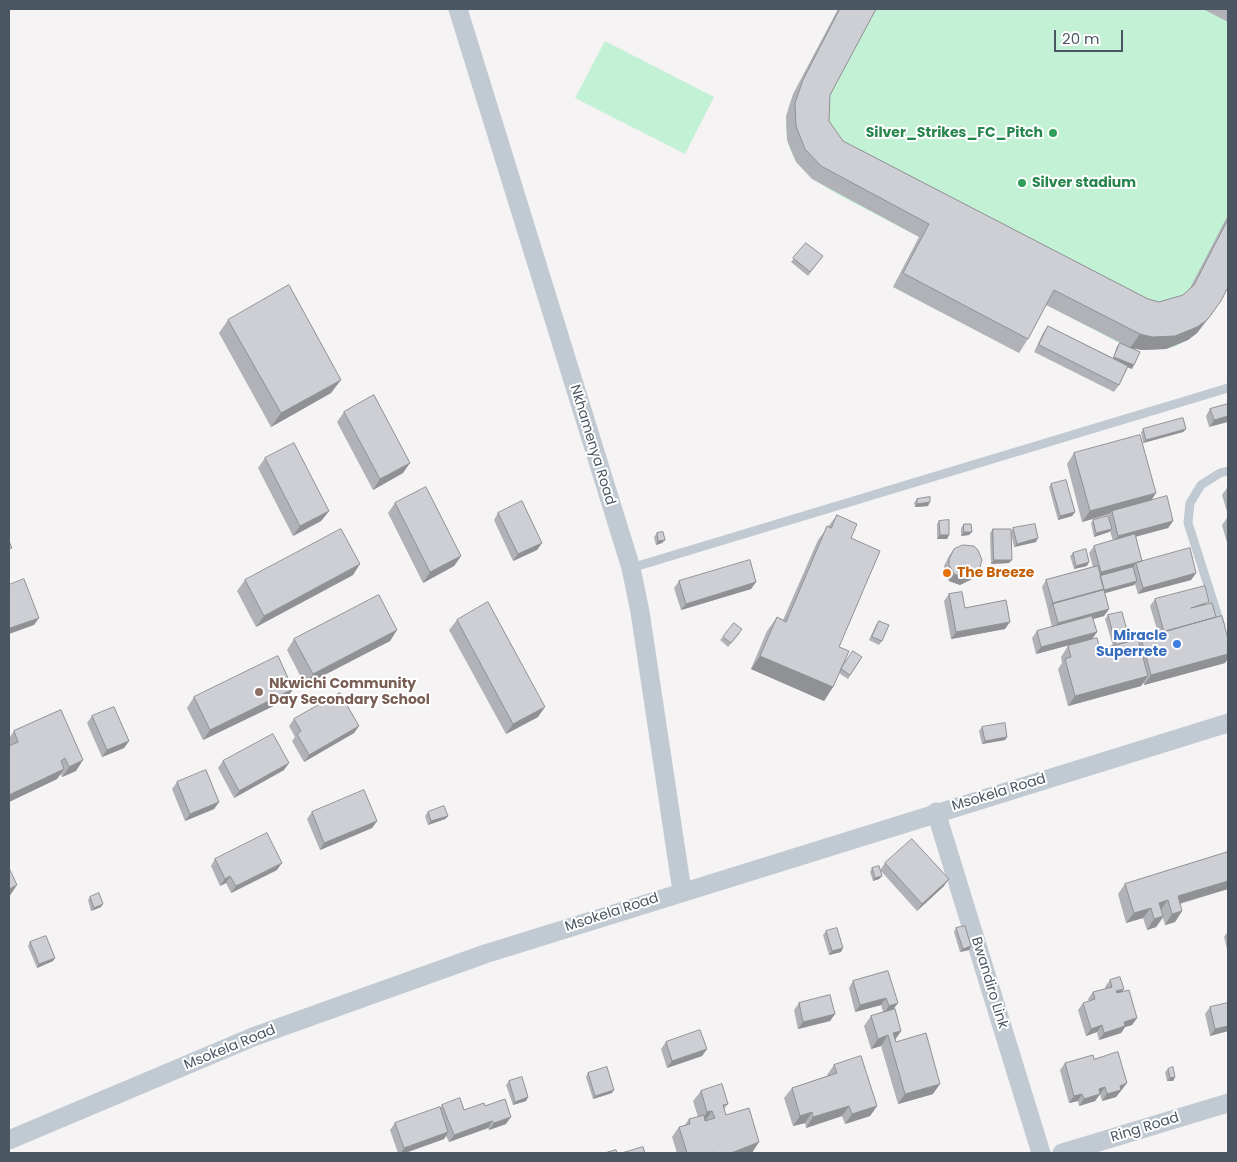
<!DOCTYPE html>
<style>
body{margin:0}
#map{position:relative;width:1237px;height:1162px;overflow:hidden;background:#f5f3f3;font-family:Poppins,sans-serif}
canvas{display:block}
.frame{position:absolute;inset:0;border:10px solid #4a5661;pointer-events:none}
.scale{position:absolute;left:1054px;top:30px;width:69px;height:22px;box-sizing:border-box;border:2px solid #4a5661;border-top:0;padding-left:6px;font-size:15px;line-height:18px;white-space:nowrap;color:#4a5661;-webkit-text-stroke:4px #fff;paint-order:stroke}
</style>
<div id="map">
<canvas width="1237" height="1162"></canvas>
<div class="frame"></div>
<div class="scale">20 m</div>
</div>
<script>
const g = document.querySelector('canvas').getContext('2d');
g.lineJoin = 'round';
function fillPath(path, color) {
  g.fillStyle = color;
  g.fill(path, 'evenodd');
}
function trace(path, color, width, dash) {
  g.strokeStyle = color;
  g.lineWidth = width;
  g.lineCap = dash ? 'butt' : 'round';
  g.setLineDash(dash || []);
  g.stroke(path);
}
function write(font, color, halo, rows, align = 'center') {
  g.font = font + ' Poppins,sans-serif';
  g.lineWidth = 4;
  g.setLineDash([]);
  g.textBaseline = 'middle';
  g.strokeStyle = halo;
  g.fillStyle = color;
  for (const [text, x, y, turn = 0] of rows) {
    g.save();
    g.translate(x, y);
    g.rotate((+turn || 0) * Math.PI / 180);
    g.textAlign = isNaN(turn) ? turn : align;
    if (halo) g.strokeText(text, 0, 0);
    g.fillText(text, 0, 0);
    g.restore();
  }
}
fillPath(new Path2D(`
 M838,9H1228V283L1212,314L1197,333L1177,346L1166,349L1142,350L1119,343L1045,304L1019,353L893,287L919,237C897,226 876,214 854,203C811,180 776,161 789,105Z
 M605,41L714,97L685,154L575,98Z`), '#c3f1d5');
trace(new Path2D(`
 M631,568L1228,388
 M1221,626L1188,523L1190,503L1201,485L1220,473L1228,471`), '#c1cad2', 9);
trace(new Path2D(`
 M458,9L631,568L640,612L682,891
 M936,812L1041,1153
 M9,1140L253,1037L485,954L1228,723
 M1062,1153L1228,1103`), '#c1cad2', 19);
fillPath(new Path2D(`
 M838,9H876L830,95L829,121L843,141L1148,299L1159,302L1183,295L1189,290L1228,215V287L1212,314L1197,333L1188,340L1166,349L1142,350L1132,348V369L1128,367L1119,385L1114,392L1034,352L1043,333L1048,326L1113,358L1117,346L1120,343L1127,346L1046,305L1028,339L1019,353L893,287L919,237L812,179L796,162L787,140L786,116L793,94Z
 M1203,9H1228V22Z
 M806,243L823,256L808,276L791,262Z
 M228,320L331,393L271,427L219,333Z
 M1228,404L1209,427L1206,416L1210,409Z
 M344,412L403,473L373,490L337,422Z
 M1143,429H1186L1183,432L1143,443L1141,433Z
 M1074,453L1152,500L1173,521L1168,528L1136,536L1141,562L1196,573L1191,580L1138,594L1135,584L1134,585L1105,593L1109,609L1104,616L1093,619L1097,632L1092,639L1036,654L1032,638L1037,631L1052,627L1048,611L1049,609L1048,610L1042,587L1046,580L1093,567L1089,553L1094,546L1113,541L1110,531L1109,532L1094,537L1091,523L1093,520L1108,516L1109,514L1082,522L1067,464Z
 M265,458L329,511L321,521L293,536L258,468Z
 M1051,484L1075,512L1072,516L1058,520L1049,487Z
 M1227,488H1228V515L1222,495Z
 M917,499L928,506L915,507L914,503Z
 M395,503L461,556L454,566L423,583L388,513Z
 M498,513L542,543L537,550L513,561L494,520Z
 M837,515L851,538L839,647L841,668L862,657L848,679L839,673L833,687L824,701L751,669L767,631L777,617L783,620L818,540Z
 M1227,518H1228V546L1222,525Z
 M939,521L949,535L947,539H937V524Z
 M964,524L969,535L961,536V528Z
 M1013,528L1036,542L1014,547L1011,532L1009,563L991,564L990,533L993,529L1011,532Z
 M657,533L662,543L656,545L654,537Z
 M954,549L979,571L974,578L960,585L949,581L944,572V566L949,556Z
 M1073,553L1087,566L1074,569L1070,556Z
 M353,575L256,627L237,591L245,580Z
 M679,581L756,582L751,589L681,610L674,588Z
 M949,594L965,608L1005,629L951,639L944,601Z
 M1155,599L1208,604L1228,639V658L1225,663L1144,685L1143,682L1141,686L1068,706L1058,669L1062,663L1061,657L1068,646L1100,649L1113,646L1105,619L1108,615L1130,641L1139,642L1141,638L1158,633L1150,606Z
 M457,620L538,717L506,734L449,630Z
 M879,621L882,641L879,645L869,640L876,625Z
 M397,630L390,641L305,685L287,650L294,639Z
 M740,633L728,647L720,640L723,637Z
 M293,689L286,700L203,740L187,708L194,697Z
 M61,710L76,771L62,777L61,774L57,779L9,802V738L14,731Z
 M92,716L129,741L124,748L102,757L87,723Z
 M294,719L359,726L354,733L304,762L292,741L295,737L289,726Z
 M982,727L1007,737L1005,740L982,744L979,731Z
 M223,761L284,770L234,798L218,768Z
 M177,782L219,802L214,809L185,821L172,789Z
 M312,812L377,821L372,828L320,850L307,819Z
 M428,812L448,816L445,819L428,825L425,816Z
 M1228,852V889L1180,904L1182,911L1175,922L1165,925L1163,918L1156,927L1147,930L1143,918L1126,923L1118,894L1125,884Z
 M215,859L277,870L231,893L226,883L220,886L211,866Z
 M885,863L944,886L917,911L880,870L882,876L879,879L873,881L870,872L872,868L880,870Z
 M90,897L101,907L91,911L88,900Z
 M956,928L969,950L960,952L954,932Z
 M826,931L841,952L829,955L823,935Z
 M1228,931V953L1224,937Z
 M30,942L53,961L37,968L28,946Z
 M888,971L893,1009L901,1031L895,1040L896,1042L933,1094L898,1104L881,1046L871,1049L864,1026L871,1016L883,1012L881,1005L855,1012L849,988L853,981Z
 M1110,980L1121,992L1137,1018L1132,1025L1125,1027L1121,1033L1099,1040L1097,1032L1086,1036L1078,1010L1083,1003L1089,1001L1088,999L1093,992L1106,989L1105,987Z
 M799,1003L835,1014L830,1021L798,1029L794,1010Z
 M1210,1007L1228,1031L1210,1036L1205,1014Z
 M666,1042L707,1049L702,1056L667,1068L661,1049Z
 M1094,1059L1127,1083L1116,1097L1102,1101L1100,1094L1095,1101L1079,1106L1078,1101L1069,1103L1060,1070L1065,1063Z
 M834,1065L877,1106L870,1116L845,1124L842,1116L806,1128L805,1123L793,1126L784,1098L792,1088L827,1076V1075Z
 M1168,1069L1175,1077L1173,1081H1167L1165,1072Z
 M588,1073L612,1093L593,1099L586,1077Z
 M509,1081L528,1097L526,1101L513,1105L506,1085Z
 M701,1091L728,1104L724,1109L726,1115L752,1153H677L672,1137L679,1127L684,1126L689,1119L698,1117L693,1101Z
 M442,1105L464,1110L506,1124L489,1130L488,1128L449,1142L446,1136L444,1139L405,1153H398L390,1130L395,1123L440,1108Z`), '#b0b2b7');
fillPath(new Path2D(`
 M1221,301L1197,333L1188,340L1166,349L1142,350L1130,348L1140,334Z
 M1114,357L1134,365L1132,369L1112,361Z
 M341,380L331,393L271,427L281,413Z
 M1228,416V422L1209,427L1214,420Z
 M1186,429L1183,432L1143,443L1146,440Z
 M410,463L403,473L373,490L380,479Z
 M1156,493L1149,504L1112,511L1109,514L1082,522L1090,511Z
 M930,502L928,506L915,507L917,504Z
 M329,511L321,521L293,536L300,526Z
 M1075,512L1072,516L1058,520L1060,516Z
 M1173,521L1168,528L1113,543L1118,536Z
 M1112,529L1109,532L1094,537L1096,533Z
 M964,532H972L969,535L961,536Z
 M940,535H949L947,539H937Z
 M1038,538L1036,542L1014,547L1017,544Z
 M665,540L662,543L656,545L658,541Z
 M542,543L537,550L513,561L518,554Z
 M461,556L454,566L423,583L430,572Z
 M994,560H1012L1009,563L991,564Z
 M1142,561L1137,567L1136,563L1132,569L1096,579L1101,572Z
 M1089,562L1087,566L1074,569L1076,566Z
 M360,564L353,575L256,627L264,616Z
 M979,571L974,578L960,585L949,581L954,574Z
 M1196,573L1191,580L1138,594L1143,588Z
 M1137,581L1134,585L1102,594L1104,590Z
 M756,582L751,589L681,610L686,604Z
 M1104,589L1099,596L1053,604L1049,609L1048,610L1053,603Z
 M1109,609L1104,616L1053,630L1058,623Z
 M39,618L34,625L9,634V631L10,628Z
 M1010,622L1005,629L951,639L956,632Z
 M397,630L390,641L305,685L313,674Z
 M1097,632L1092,639L1036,654L1041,647Z
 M1228,654V658L1225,663L1144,685L1151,675Z
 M760,656L833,687L824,701L751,669Z
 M1148,676L1141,686L1068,706L1075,696Z
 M293,689L286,700L203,740L210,730Z
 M545,707L538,717L506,734L513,724Z
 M359,726L354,733L304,762L309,755Z
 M1007,737L1005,740L982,744L985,741Z
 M129,741L124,748L102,757L107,750Z
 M83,760L76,771L62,777L69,767Z
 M289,763L284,770L234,798L239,791Z
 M64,769L57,779L9,802V795Z
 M219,802L214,809L185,821L190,814Z
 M448,816L445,819L428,825L431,821Z
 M377,821L372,828L320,850L324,843Z
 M282,863L277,870L231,893L236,886Z
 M230,876L226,883L220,886L225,879Z
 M882,876L879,879L873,881L875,878Z
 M949,879L944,886L917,911L922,904Z
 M1228,881V889L1170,906L1178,896Z
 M17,885L9,897V889Z
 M1168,900L1160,911L1159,903Z
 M103,904L101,907L91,911L94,908Z
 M1151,908L1143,918L1126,923L1134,913Z
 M1182,911L1175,922L1165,925L1172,914Z
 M1163,916L1156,927L1147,930L1154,919Z
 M971,946L969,950L960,952L963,949Z
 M843,948L841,952L829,955L832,951Z
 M55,958L53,961L37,968L39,964Z
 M1124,989L1119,996L1116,991Z
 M886,998L881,1005L855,1012L860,1005Z
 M898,1003L893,1010L884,1013L889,1006Z
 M835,1014L830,1021L798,1029L803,1022Z
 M1137,1018L1132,1025L1125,1027L1121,1033L1099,1040L1104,1033L1124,1022Z
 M1102,1025L1097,1032L1086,1036L1091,1029Z
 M1228,1026V1031L1210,1036L1215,1029Z
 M901,1031L894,1041L893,1033Z
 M888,1035L881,1046L871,1049L878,1039Z
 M707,1049L702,1056L667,1068L672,1061Z
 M1175,1077L1173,1081H1167L1170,1078Z
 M1127,1083L1116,1097L1102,1101L1107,1094L1120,1086Z
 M940,1084L933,1094L898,1104L905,1094Z
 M1105,1087L1095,1101L1079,1106L1084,1099L1099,1089Z
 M614,1090L612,1093L593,1099L595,1096Z
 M1082,1094L1078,1101L1069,1103L1074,1096Z
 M528,1097L526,1101L513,1105L515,1102Z
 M849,1106L842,1116L806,1128L813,1117Z
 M877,1106L870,1116L845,1124L852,1114Z
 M712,1111L705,1121L700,1123L707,1112Z
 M812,1112L805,1123L793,1126L800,1116Z
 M511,1117L506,1124L489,1130L494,1123Z
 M492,1121L488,1128L449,1142L454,1135Z
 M448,1132L444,1139L405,1153H401L404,1148Z
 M759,1142L752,1153H731Z`), '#909195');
const building = new Path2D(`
 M840,9H876L830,95L829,121L843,141L1148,299L1159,302L1183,295L1194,285L1228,219V287L1221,301L1207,320L1197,327L1175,336L1152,337L1140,334L1054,290L1028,339L903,273L929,224L821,166L805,149L796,126L795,103L803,80Z
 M806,243L823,256L810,272L793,258Z
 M289,285L341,380L281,413L228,320Z
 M1048,326L1128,366L1119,385L1039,345Z
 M1120,343L1140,352L1134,365L1114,357Z
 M374,395L410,463L380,479L344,412Z
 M1228,404V416L1214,420L1210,409Z
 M1183,418L1186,429L1146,440L1143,429Z
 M1140,435L1156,493L1090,511L1074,453Z
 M294,443L329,511L300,526L265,458Z
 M1066,480L1075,512L1060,516L1051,484Z
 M426,487L461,556L430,572L395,503Z
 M1167,496L1173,521L1118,536L1112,511Z
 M930,497V502L917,504V499Z
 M522,501L542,543L518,554L498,513Z
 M837,515L857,524L851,538L880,551L839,647L849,651L833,687L760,656L777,617L786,622L827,526L831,528Z
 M1108,516L1112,529L1096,533L1093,520Z
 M949,520V535H940L939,521Z
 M964,524H971L972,532H964Z
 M1035,524L1038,538L1017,544L1013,528Z
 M341,529L360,564L264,616L245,580Z
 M993,529H1011L1012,560H994Z
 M663,532L665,540L658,541L657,533Z
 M1135,534L1142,561L1101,572L1094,546Z
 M9,541L12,548L9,549Z
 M963,545L974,546L978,550L982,560L979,571L965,578L954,574L949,565V559L954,549Z
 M1190,548L1196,573L1143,588L1136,563Z
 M1086,549L1089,562L1076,566L1073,553Z
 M750,560L756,582L686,604L679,581Z
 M1098,566L1104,589L1053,603L1046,580Z
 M1133,567L1137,581L1104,590L1100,576Z
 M24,579L39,618L10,628L9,625V585Z
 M1205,586L1209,602L1191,608L1212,603L1216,617L1164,632L1155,599Z
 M1104,590L1109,609L1058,623L1053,604Z
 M962,592L965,608L1006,600L1010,622L956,632L949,594Z
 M379,595L397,630L313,674L294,639Z
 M488,602L545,707L513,724L457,620Z
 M1122,612L1130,641L1116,645L1108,615Z
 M1092,616L1097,632L1041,647L1037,631Z
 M1222,616L1228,639V654L1151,675L1141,638Z
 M879,621L889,625L882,641L872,637Z
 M734,623L742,629L731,643L723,637Z
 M1097,638L1100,649L1138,639L1148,676L1075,696L1065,659L1071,657L1068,646Z
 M853,651L862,657L850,675L841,669Z
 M278,656L293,689L210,730L194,697Z
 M340,693L359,726L309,755L297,734L301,731L294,719Z
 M114,707L129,741L107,750L92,716Z
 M61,710L83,760L69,767L65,758L61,761L64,769L9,795V746L18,742L14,731Z
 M1005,723L1007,737L985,741L982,727Z
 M273,734L289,763L239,791L223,761Z
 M206,770L219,802L190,814L177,782Z
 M364,790L377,821L324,843L312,812Z
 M444,806L448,816L431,821L428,812Z
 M267,833L282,863L236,886L230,876L225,879L215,859Z
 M912,839L949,879L922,904L885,863Z
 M1228,852V881L1178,896L1182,911L1172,914L1168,900L1159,903L1163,916L1154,919L1151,908L1134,913L1125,884Z
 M879,866L882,876L875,878L872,868Z
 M9,868L17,885L9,889Z
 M99,893L103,904L94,908L90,897Z
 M965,926L971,946L963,949L956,928Z
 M837,928L843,948L832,951L826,931Z
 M46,936L55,958L39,964L30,942Z
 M888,971L898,1003L889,1006L886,998L860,1005L853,981Z
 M1120,977L1124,989L1116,991L1117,993L1129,990L1137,1018L1124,1022L1125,1026L1104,1033L1102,1025L1091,1029L1083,1003L1095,999L1093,992L1112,987L1110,980Z
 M830,995L835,1014L803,1022L799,1003Z
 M1228,1003V1026L1215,1029L1210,1007Z
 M895,1009L901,1031L893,1033L896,1042L926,1033L940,1084L905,1094L888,1035L878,1039L871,1016Z
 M700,1030L707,1049L672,1061L666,1042Z
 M1118,1052L1127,1083L1120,1086L1121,1090L1107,1094L1105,1087L1099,1089L1100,1094L1084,1099L1082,1094L1074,1096L1065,1063L1093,1055L1094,1059Z
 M861,1056L877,1106L852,1114L849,1106L813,1117L812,1112L800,1116L792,1088L837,1073L834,1065Z
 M607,1067L614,1090L595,1096L588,1073Z
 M1173,1067L1175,1077L1170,1078L1168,1069Z
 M522,1077L528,1097L515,1102L509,1081Z
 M722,1084L728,1104L723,1105L726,1115L749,1108L759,1142L731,1153H714L713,1152L710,1153H687L679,1127L690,1124L689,1119L704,1115L705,1121L715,1118L712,1111L707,1112L701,1091Z
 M460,1098L464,1110L484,1103L485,1106L505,1099L511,1117L494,1123L492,1121L454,1135L442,1105Z
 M440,1107L448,1132L404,1148L395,1123Z
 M643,1147L645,1153H622Z
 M616,1150L617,1153H605Z`);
fillPath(building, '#cdcfd5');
trace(building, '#909195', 1);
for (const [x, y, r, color] of [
 [1053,133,5,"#2e9e5b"],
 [1022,183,5,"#2e9e5b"],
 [947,573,5,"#e8710a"],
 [1177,644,5,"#3f7fe0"],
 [259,692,5,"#8d6e63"]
]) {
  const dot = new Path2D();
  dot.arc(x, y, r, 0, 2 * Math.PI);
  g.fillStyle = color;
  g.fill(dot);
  trace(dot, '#fff', 2);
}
write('bold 14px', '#27864d', '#fff', [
 ["Silver_Strikes_FC_Pitch",1043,133],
 ["Silver stadium",1032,183,"left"]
], 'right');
write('14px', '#4a5661', '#fff', [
 ["Nkhamenya Road",592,445,73],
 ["Msokela Road",999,793,-17],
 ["Msokela Road",612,913,-18],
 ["Bwandiro Link",989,983,73],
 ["Msokela Road",230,1048,-22],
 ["Ring Road",1145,1128,-17]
]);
write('bold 14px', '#c56008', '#fff', [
 ["The Breeze",957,573]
], 'left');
write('bold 14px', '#366cbe', '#fff', [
 ["Miracle",1167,636],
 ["Superrete",1167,652]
], 'right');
write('bold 14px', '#785e54', '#fff', [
 ["Nkwichi Community",269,684],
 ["Day Secondary School",269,700]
], 'left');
</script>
